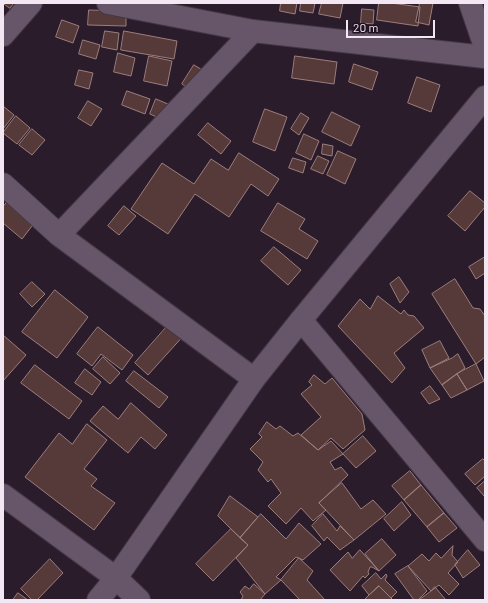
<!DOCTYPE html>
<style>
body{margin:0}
#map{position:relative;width:488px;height:603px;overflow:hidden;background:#2b1c2c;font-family:Barlow,sans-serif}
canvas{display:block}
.frame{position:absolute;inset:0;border:4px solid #f2e7f3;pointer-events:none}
.scale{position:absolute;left:346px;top:20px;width:89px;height:18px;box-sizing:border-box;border:2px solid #f2e7f3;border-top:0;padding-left:5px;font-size:12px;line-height:14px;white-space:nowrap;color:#f2e7f3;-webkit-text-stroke:3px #211222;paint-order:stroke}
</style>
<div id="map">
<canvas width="488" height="603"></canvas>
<div class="frame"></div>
<div class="scale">20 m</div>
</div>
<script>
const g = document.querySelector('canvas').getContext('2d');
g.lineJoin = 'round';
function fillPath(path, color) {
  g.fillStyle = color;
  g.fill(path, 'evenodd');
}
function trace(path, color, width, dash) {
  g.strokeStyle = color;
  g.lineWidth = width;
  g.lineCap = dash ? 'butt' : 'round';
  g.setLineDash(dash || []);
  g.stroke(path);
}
const building = new Path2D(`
 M3,3H14L10,8Z
 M281,3H297L295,14L280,11Z
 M301,3H315L313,13L300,11Z
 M322,3H343L340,18L319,14Z
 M379,3H391L420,7L418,26L377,20Z
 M420,3H433L429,25L416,22Z
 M362,9L374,10L373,24L361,23Z
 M89,10L126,11V26L88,25Z
 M62,20L79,26L73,43L56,37Z
 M105,31L119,33L117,50L102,47Z
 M124,31L177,41L174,59L121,50Z
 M83,40L100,45L96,59L79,54Z
 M118,53L135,58L131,76L114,72Z
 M149,56L172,61L167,86L144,81Z
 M295,56L337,62L334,84L292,78Z
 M354,64L378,72L372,90L349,82Z
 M194,65L204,71L191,90L182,84Z
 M79,70L93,73L89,89L75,85Z
 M417,77L440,85L431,112L408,103Z
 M127,91L150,99L145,114L122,105Z
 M156,99L175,107L163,120L150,114Z
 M88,101L102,109L91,126L78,118Z
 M3,106L14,115L3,129Z
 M265,109L287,117L275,151L253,142Z
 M332,112L360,126L351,146L322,132Z
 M301,113L309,118L299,135L291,129Z
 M16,116L30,128L17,144L3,133Z
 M208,123L231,141L221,154L198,135Z
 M32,129L45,140L32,155L19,145Z
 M304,134L319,141L311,160L296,153Z
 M323,144L333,146L332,156L322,154Z
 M338,151L356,159L345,184L327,175Z
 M239,153L279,179L268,196L251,184L229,217L195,194L168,234L131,209L162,163L194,184L211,159L228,170Z
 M318,156L329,161L323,174L311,169Z
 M293,158L306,162L303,173L289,168Z
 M470,191L485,203V207L465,231L448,216Z
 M9,200L35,222L22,239L3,223V207Z
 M278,203L305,219L299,229L318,241L307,259L261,231Z
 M124,206L136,216L119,235L108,226Z
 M274,247L301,270L288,285L261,261Z
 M485,257V273L476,279L469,267Z
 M399,277L409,292L400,303L390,284Z
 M455,279L473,308L480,309L485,316V357L476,364L432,294Z
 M32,282L45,294L32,307L20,294Z
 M55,290L88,317L57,358L22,332Z
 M378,296L401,314L404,310L408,315L414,316L424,328L394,353L405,368L392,383L338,326L360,299L370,309Z
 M171,322L185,334L148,375L135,363Z
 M98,327L133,355L122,370L101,354L92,366L77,354Z
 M3,335L26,355L3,381Z
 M440,341L449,358L430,368L422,350Z
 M458,354L465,368L442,385L430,368L452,358Z
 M103,357L120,373L110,384L93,369Z
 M476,364L484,381L467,390L457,374Z
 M35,365L82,401L69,419L21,383Z
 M85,369L101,382L92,395L75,383Z
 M134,371L168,397L159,408L126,381Z
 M457,374L467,390L451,398L442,385Z
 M314,375L325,384L332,378L362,414L365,430L343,449L331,438L318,450L301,435L321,417L301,394L312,385L309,382Z
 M430,386L440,399L429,404L421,393Z
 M131,403L167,435L155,449L141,437L128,453L90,421L103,406L118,419Z
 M267,422L276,429L280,426L293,436L298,433L318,450L331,441L343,454L330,462L335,470L341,467L348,475L319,503L326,510L313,521L301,508L286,524L268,506L281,493L271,479L268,482L258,470L263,462L250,449L262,437L259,434Z
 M87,424L107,440L84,469L97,479L91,486L115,503L94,530L25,477L59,433L72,444Z
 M363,436L376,451L356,468L343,454Z
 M483,459L485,461V476L475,485L465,474Z
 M410,471L421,485L404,500L392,486Z
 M485,481V497L477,488Z
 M342,483L361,509L373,500L386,514L354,540L319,503Z
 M421,485L444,513L427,527L404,500Z
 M230,496L258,517L240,538L218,516Z
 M402,502L411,515L394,531L384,519Z
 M444,513L457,528L439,542L427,527Z
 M261,514L286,539L299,523L321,544L303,560L296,557L276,577L281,580L265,594L236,558L248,545L240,538Z
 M323,514L337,531L340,526L354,540L340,550L327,537L324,541L312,526Z
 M231,529L248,545L213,581L196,564Z
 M382,539L396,555L379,571L365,554Z
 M453,546L452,555L458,562L448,573L459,584L449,595L439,585L431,591L408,566L422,554L429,561L436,553L441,558Z
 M360,550L379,571L372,567H370L368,572L369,574L365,578L363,576L350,591L330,570L348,552L352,558Z
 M468,550L480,565L463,578L455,565Z
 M299,558L313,571L307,580L325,600H300L281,580Z
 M50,559L63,573L37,600H32L21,589Z
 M408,566L427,591L418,600H414L395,574Z
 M376,573L381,579L386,574L387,576L385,580L397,592L391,598L379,586L369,595L362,586Z
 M254,584L265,594L260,600H241L243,596L240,592L245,586L249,589Z
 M379,586L393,600H364L369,595Z
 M435,587L446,600H419L431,591Z
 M18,593L28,600H13Z`);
fillPath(building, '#553a39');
trace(building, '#9c7e7c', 1);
const street = new Path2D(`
 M108,3L253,31L485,57
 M470,3L485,47
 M3,35L31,3
 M3,184L59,235L254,379
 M59,235L253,31
 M301,320L485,540
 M3,495L116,578L139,600
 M98,600L116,578L254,379L301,320L485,97`);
trace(street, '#443845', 24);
trace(street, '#675669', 22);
</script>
